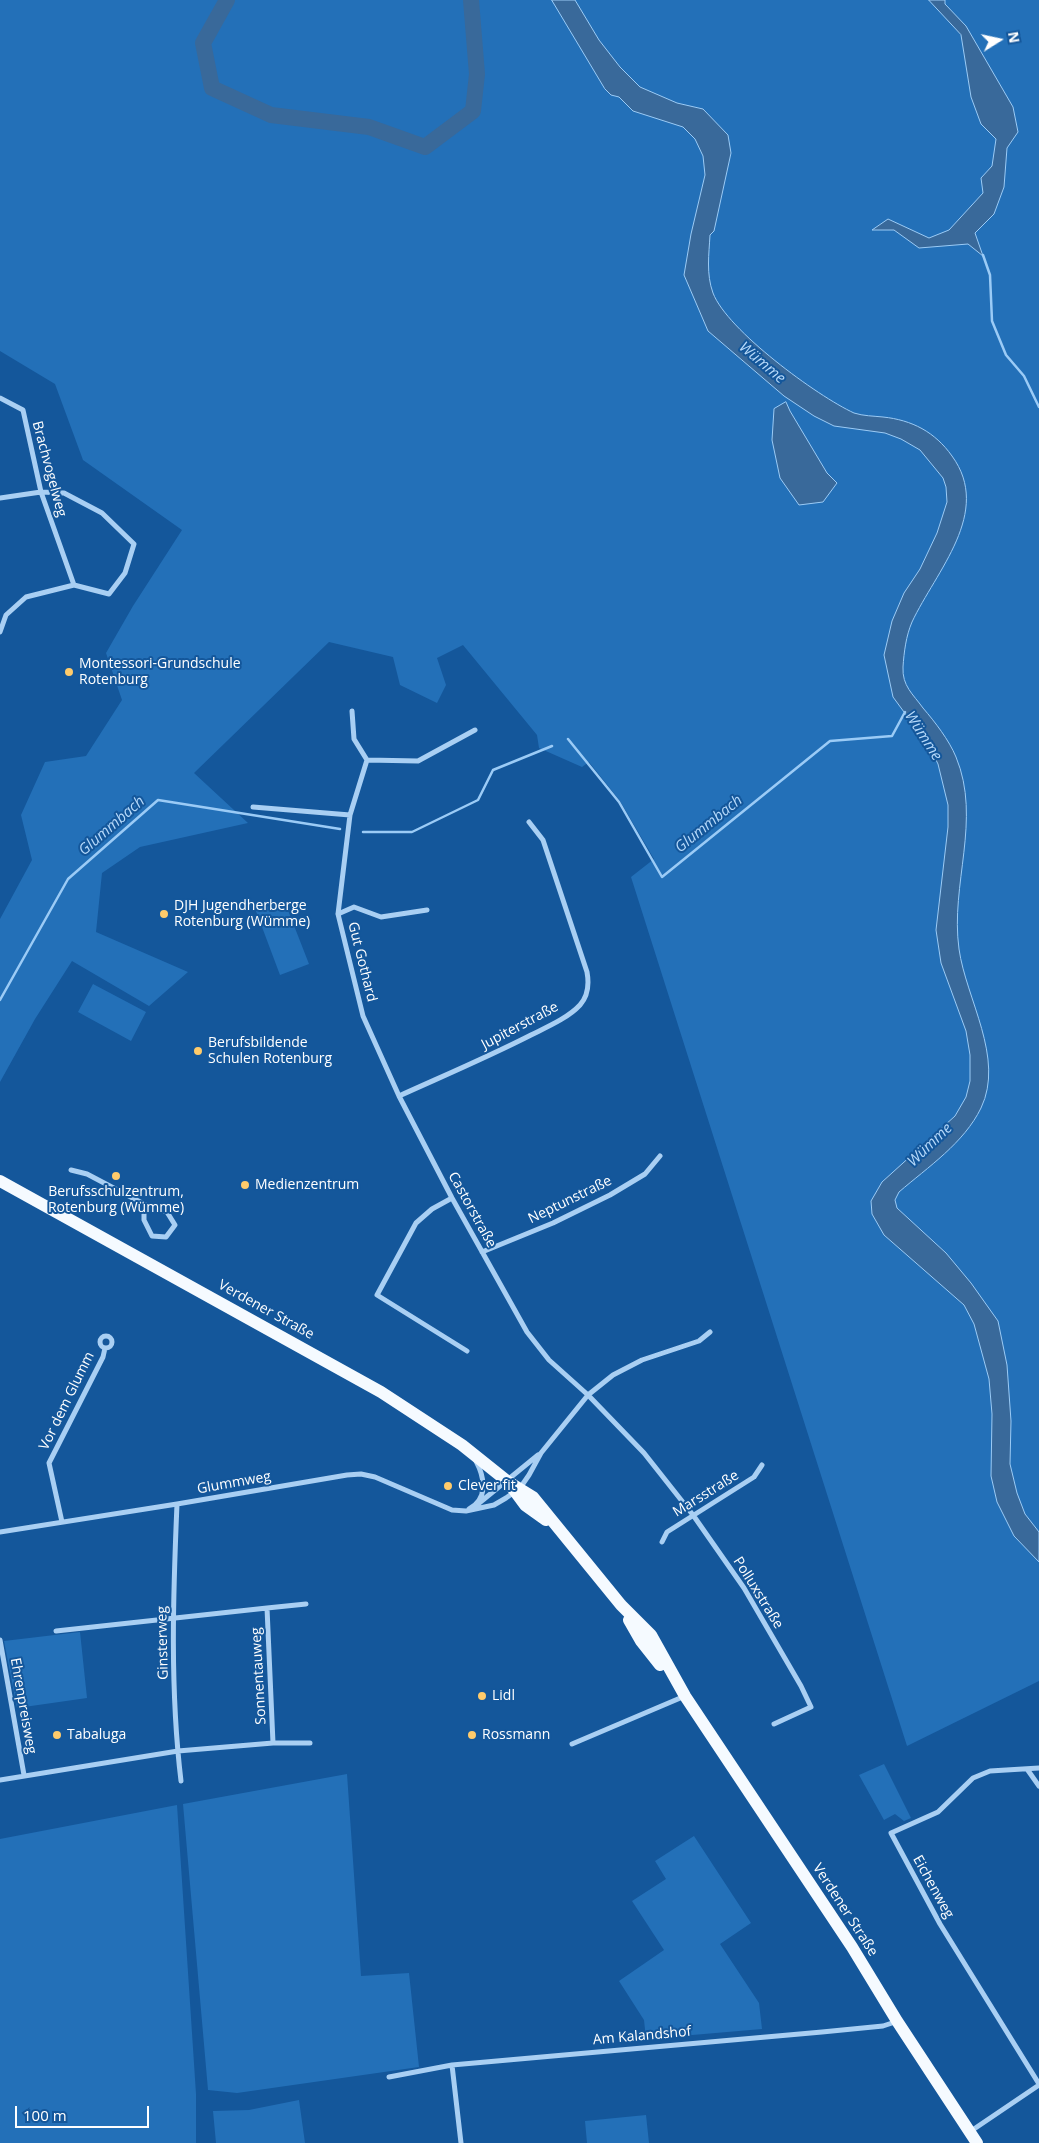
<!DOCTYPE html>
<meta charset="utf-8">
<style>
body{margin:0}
#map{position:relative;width:1039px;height:2143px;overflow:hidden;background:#14579b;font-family:"Open Sans",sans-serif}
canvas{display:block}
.north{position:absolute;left:974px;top:15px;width:50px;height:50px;-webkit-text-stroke:4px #14579b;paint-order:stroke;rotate:80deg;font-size:14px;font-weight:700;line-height:20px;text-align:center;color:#fff}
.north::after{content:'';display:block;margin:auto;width:18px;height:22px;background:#fff;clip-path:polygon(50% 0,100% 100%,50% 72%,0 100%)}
.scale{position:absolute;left:15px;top:2106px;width:134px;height:22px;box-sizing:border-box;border:2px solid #fff;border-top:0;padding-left:6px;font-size:15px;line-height:18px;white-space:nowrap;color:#fff;-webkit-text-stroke:4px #14579b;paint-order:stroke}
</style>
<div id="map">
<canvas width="1039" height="2143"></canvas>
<div class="north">N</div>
<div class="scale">100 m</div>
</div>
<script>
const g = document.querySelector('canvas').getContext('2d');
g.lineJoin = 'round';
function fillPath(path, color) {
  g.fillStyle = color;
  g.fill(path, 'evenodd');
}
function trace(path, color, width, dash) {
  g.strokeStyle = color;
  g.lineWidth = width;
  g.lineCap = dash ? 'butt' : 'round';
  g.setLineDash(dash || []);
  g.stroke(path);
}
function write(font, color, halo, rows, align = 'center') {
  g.font = font + ' "Open Sans",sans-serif';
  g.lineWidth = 4;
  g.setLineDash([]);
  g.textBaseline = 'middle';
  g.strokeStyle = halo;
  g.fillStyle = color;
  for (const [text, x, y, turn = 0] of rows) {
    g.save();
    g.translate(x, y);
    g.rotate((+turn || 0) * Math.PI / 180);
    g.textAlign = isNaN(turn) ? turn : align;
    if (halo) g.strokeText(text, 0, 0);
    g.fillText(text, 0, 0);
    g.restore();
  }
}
fillPath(new Path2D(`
 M0,0H1039V1681L907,1746L631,877L654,859L620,801L589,762L582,767L539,748L537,735L463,645L437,658L446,685L437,703L400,685L393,657L329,642L194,773L248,823L140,847L102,873L96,932L188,972L149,1006L72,961L35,1019L0,1082V919L32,860L21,815L45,762L86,756L122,700L106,653L133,606L182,530L83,460L55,384L0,351Z
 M284,900L309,964L280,975L256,911Z
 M93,984L146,1012L131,1041L78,1012Z
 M80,1632L87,1698L17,1708L4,1641Z
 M884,1764L911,1818L904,1821L895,1814L884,1820L859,1775Z
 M347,1774L361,1976L409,1973L419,2067L237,2093L208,2090L183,1804Z
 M177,1805L196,2094V2143H0V1839Z
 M694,1836L751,1923L720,1944L759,2003L762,2029L646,2039L644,2020L619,1981L664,1950L632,1901L666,1879L655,1861Z
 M299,2100L305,2143H216L213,2111L249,2110Z
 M646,2115L649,2143H587L585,2121Z`), '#2370b8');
const water = new Path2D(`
 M552,0H575L599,40L620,67L640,87L677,103L703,109L728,135L731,153L714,231L710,235C709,254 706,274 713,293C727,330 817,396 854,413C863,416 874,416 883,417C912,420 935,432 952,456C993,512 936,571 912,622C906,636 904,652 903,667C902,686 913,694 923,708C935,722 949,740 956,757C982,820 950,884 959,949C966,999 1005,1058 981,1108C964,1143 928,1167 899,1192L895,1200L897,1208L946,1253L971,1283L998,1321L1007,1365L1011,1421L1010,1464L1017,1493L1025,1514L1039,1532V1562L1014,1536L997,1502L991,1476L992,1414L989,1379L974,1324L964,1305L884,1235L872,1214L871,1201L882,1182L955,1116L966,1097L970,1081V1055L966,1031L941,963L936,930L948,827V805L938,764L929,746L893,697L884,655L892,621L904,593L920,569L937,533L947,502L946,487L943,478L920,450L901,439L885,433L834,426L814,416L784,396L708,331L684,275L691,234L705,175L703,156L695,139L683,127L633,111L619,97L611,95L605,89Z
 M929,0H945V4L966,26L1013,107L1018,132L1007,148L1004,187L994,214L975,233L983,256L968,244L919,248L894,230H872L888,219L929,238L949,230L983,193L981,178L992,166L996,139L981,124L971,97L961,35Z
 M786,402L790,411L827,473L837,483L823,502L799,505L780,478L772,440L774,409Z`);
fillPath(water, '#39699a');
trace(water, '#9bcbf6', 1);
trace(new Path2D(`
 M983,255L990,275L992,321L1006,355L1024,376L1039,407
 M568,739L619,802L662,877L830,741L892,736L905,712
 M363,832H412L478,800L493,770L552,746
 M0,1000L68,879L158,800L340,829`), '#9bcbf6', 2.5);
trace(new Path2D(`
 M227,0L203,43L212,88L271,115L369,127L425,147L473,111L477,74L471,0`), '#39699a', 16);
trace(new Path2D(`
 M0,398L23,410L41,492L74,585
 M0,498L41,492L64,493L102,513L134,544L125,573L109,594L74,585L26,597L6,615L0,632
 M352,711L354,739L367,760
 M475,730L418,761L367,760L350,815L338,914L363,1016L399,1096L452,1198L527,1332L549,1360L588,1395L644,1453L693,1515L744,1588L801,1686L811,1707L774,1724
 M253,807L350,815
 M338,914L354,907L381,917L427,910
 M399,1096C443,1076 488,1057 531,1035C547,1027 568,1018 580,1005C588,996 589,983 587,972L543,840L529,822
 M71,1170L87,1174L144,1204L167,1212L175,1225L166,1237L152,1236L144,1220V1204
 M452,1198L432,1209L416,1223L377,1295L467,1351
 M482,1252L553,1223L610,1195L645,1174L660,1156
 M100 1342a6 6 0 1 1 12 0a6 6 0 1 1-12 0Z
 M177,1504C173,1597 170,1689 181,1781
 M478,1504L538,1455
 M469,1509C488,1499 485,1478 476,1461
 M62,1522L49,1463L103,1357L105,1348
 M0,1532L177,1504L347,1475L361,1474L375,1477L452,1510L466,1511L494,1505L506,1498L520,1488L529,1475L541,1453L588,1395L613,1375L642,1360L699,1341L710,1332
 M662,1542L667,1532L754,1477L762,1465
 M267,1608L306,1604
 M0,1640L24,1775
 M273,1743H310
 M572,1744L685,1696
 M1039,1768L990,1771L973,1778L938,1812L891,1833L940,1924L1039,2084
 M1027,1769L1039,1786
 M0,1780L178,1751L273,1743L267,1608L56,1631
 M452,2065L461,2143
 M389,2077L452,2065L822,2032L883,2026L895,2022
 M971,2131L1039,2085`), '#a9cff3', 5);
trace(new Path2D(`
 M0,1181L381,1392L462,1445L507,1481L533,1497L621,1605L651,1635L685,1696L852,1947L897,2021L977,2143
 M511,1486L525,1505L546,1520
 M629,1620L641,1641L660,1665`), '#f5faff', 12);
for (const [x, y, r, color] of [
 [69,672,5,"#ffcb6b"],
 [164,914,5,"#ffcb6b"],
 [198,1051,5,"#ffcb6b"],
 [116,1176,5,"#ffcb6b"],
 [245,1185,5,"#ffcb6b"],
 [448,1486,5,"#ffcb6b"],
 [482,1696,5,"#ffcb6b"],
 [57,1735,5,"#ffcb6b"],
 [472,1735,5,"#ffcb6b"]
]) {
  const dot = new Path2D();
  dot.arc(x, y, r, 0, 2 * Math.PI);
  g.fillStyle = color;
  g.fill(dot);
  trace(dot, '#14579b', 2);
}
write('14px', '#fff', '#14579b', [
 ["Brachvogelweg",49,469,75],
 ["Gut Gothard",362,962,76],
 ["Jupiterstraße",520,1026,-28],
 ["Neptunstraße",570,1200,-26],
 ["Castorstraße",472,1210,61],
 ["Verdener Straße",266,1310,29],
 ["Vor dem Glumm",67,1401,-64],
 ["Glummweg",234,1483,-10],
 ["Marsstraße",706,1494,-32],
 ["Polluxstraße",758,1593,58],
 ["Ginsterweg",163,1643,-91],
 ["Sonnentauweg",259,1676,-93],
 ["Ehrenpreisweg",23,1706,80],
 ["Eichenweg",933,1887,61],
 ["Verdener Straße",845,1910,57],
 ["Am Kalandshof",642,2036,-5]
]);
write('14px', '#fff', '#14579b', [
 ["Montessori-Grundschule",79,664],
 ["Rotenburg",79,680],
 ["DJH Jugendherberge",174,906],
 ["Rotenburg (Wümme)",174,922],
 ["Berufsbildende",208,1043],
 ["Schulen Rotenburg",208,1059],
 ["Medienzentrum",255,1185],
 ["Berufsschulzentrum,",116,1192,"center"],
 ["Rotenburg (Wümme)",116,1208,"center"],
 ["Clever fit",458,1486],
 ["Lidl",492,1696],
 ["Tabaluga",67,1735],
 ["Rossmann",482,1735]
], 'left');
write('italic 15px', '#b6d9fa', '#14579b', [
 ["Wümme",762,363,40],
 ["Wümme",923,736,57],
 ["Glummbach",709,824,-39],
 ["Glummbach",112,826,-41],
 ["Wümme",930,1145,-44]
]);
</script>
